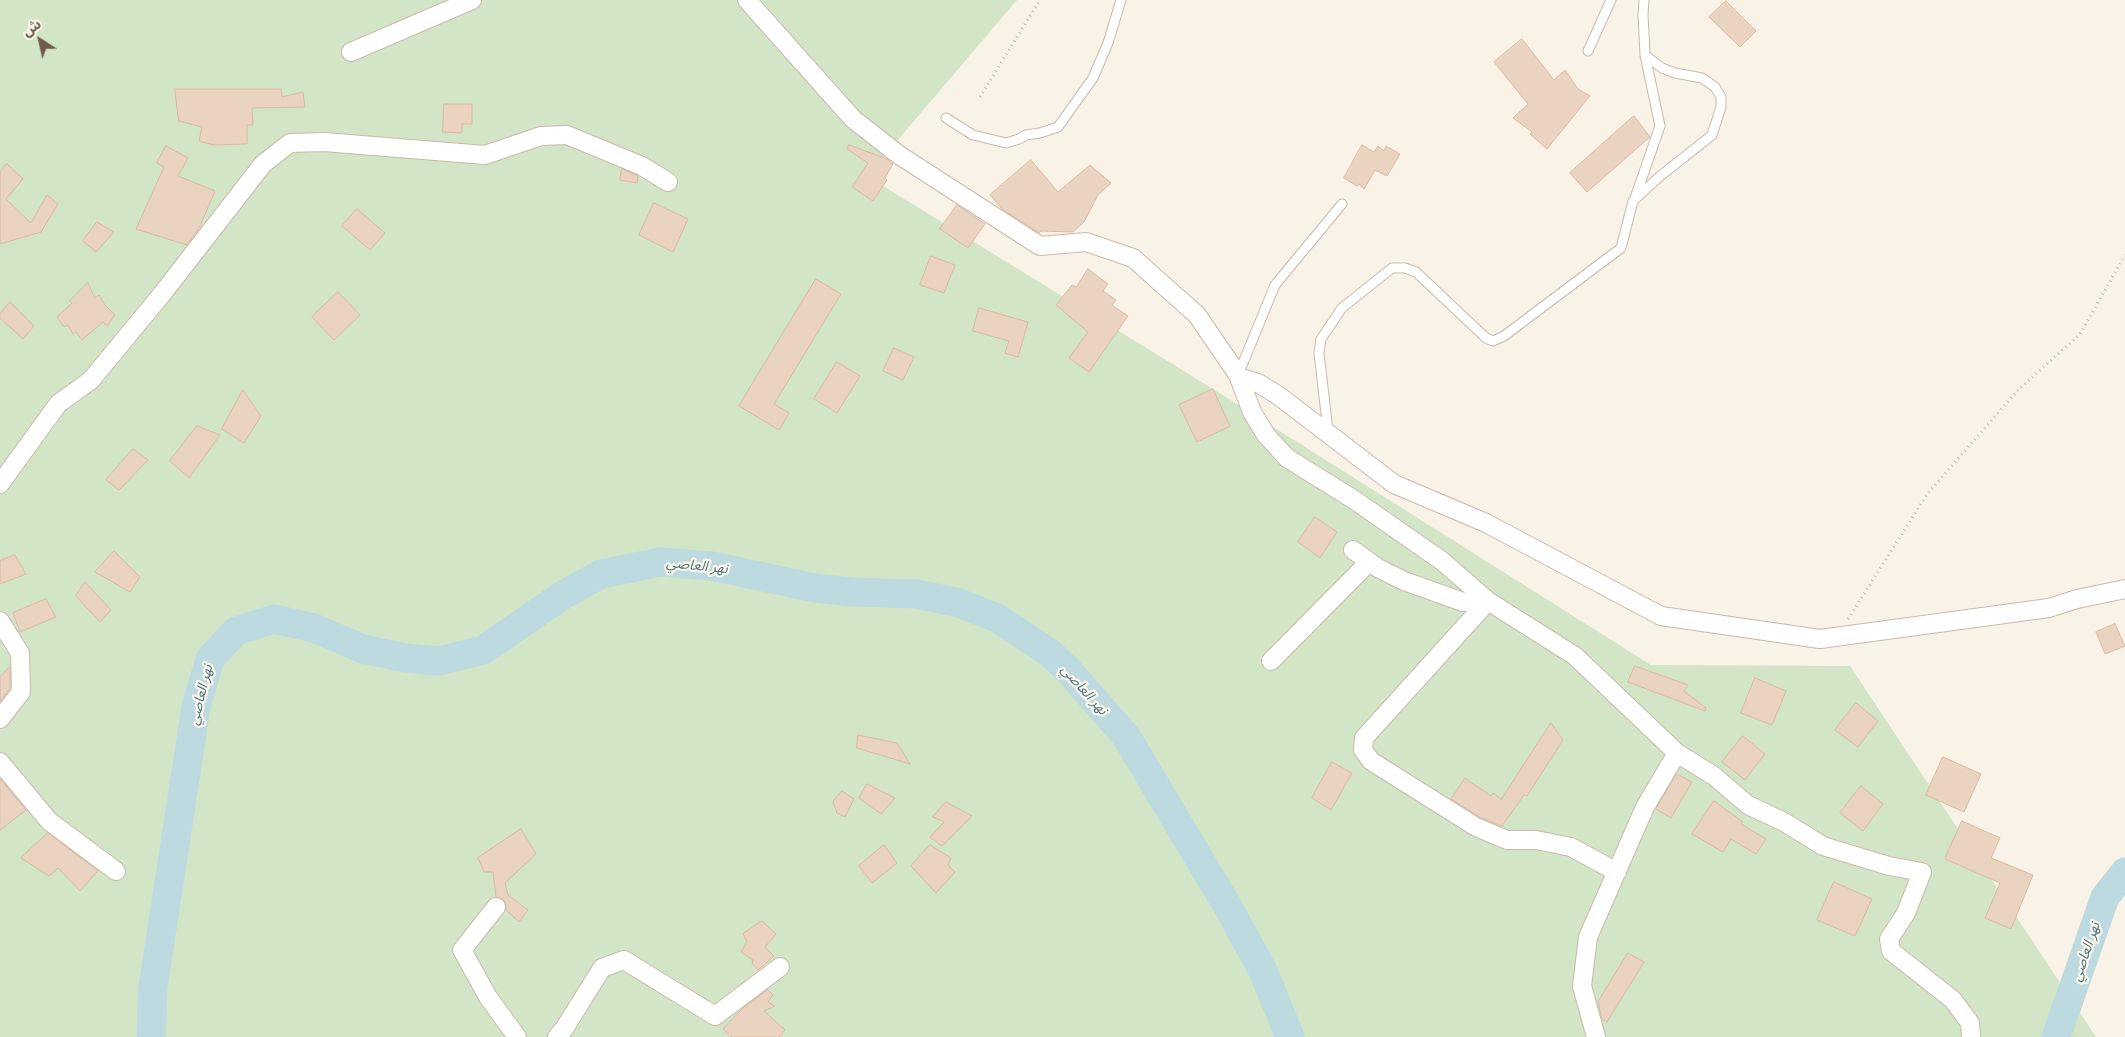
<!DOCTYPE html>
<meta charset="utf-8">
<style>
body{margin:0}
#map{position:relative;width:2125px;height:1037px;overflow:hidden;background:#f9f2e6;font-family:"PT Sans","Noto Sans Arabic",sans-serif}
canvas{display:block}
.north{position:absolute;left:15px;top:15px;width:50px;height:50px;-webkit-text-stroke:4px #fdf6eb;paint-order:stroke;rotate:325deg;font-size:14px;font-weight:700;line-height:20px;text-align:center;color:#6f5b4e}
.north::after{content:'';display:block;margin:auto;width:18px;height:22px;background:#6f5b4e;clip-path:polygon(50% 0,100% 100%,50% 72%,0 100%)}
</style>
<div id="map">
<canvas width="2125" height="1037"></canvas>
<div class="north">ش</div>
</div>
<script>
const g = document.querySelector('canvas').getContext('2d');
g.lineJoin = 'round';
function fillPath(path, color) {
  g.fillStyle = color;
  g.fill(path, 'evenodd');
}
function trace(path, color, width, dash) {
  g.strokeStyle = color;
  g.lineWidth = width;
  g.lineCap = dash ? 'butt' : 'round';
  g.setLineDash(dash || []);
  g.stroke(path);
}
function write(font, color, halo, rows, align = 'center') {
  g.font = font + ' "PT Sans","Noto Sans Arabic",sans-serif';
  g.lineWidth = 4.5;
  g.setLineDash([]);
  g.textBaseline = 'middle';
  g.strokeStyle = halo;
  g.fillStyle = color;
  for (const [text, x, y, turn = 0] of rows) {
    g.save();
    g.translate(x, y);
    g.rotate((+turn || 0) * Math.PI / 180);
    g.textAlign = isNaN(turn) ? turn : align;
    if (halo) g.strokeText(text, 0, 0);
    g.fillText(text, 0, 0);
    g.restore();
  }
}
fillPath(new Path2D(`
 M0,0H1017L867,176L1213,389L1651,665L1850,666L2096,1037H0Z`), '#d2e5c6');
trace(new Path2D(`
 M151,1037L153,987L196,707L210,659L236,631L274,619L314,628L363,649L405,658L439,661L483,650L563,595L601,574L660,562L712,566L815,588L852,592L917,594L959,603L997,618L1050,653L1066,668L1126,736L1228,907L1263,971L1290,1037
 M2056,1037L2105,897L2125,872`), '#bddae0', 29);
const building = new Path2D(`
 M1726,1L1756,31L1740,47L1709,17Z
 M1522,39L1554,80L1565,70L1578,89L1590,96L1547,149L1530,134L1532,132L1513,118L1528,104L1494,62Z
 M175,89H281L282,97L303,92L305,107L252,108L253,125H247V144L214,145L199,141L202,127L179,121Z
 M444,104H472V124H462V133L443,132Z
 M1634,116L1650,137L1587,192L1570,173Z
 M849,145L887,159L893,164L885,178L887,180L873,201L852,187L868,163L847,149Z
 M1362,145L1374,152L1378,146L1384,151L1386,146L1400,154L1387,176L1375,170L1364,189L1359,184L1357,186L1344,178Z
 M166,146L188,158L178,176L215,191L200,226L187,245L136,229L164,167L157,163Z
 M1031,160L1058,192L1090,165L1111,183L1098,195L1084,222L1073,232L1041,231L1039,233L1002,209L990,195Z
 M7,164L23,179L6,199L31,223L47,195L58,204L41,232L0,244V171Z
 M622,169L638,176L637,183L620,180Z
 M654,203L688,219L673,252L639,235Z
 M957,205L985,224L968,248L940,229Z
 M357,209L385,233L370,250L342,226Z
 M97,222L114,232L96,252L83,241Z
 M931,256L955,265L944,293L920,285Z
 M1088,269L1108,284L1103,291L1116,300L1112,305L1128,316L1089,372L1069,358L1088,332L1056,305L1072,285L1076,287Z
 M816,279L841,294L774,404L789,413L779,430L739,406Z
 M88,283L95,298L99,295L105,305L115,315L107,326L103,322L82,340L76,332L73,334L68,325L64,327L57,317L72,303L70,301Z
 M338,292L360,315L334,340L312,317Z
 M10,302L34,326L23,339L0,318V314Z
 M979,308L1028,322L1018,357L1005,353L1009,341L973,331Z
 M894,348L914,357L903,380L883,371Z
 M837,362L860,376L837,413L814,399Z
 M1213,389L1230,426L1197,442L1179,405Z
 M243,390L261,416L244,443L222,429Z
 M197,426L220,435L189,478L170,461Z
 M133,449L148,460L119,490L106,480Z
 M1315,517L1337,532L1320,558L1298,542Z
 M114,551L140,577L130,592L95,572Z
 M15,555L26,574L0,584V561Z
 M85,582L111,610L100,622L76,596Z
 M46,599L56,617L20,632L13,613Z
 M2115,624L2125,646L2105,654L2096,632Z
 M1635,666L1688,685L1684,691L1706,708L1705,711L1628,682Z
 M10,667V688L0,702V677Z
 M1755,678L1786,691L1772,725L1741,713Z
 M1856,703L1878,721L1858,747L1835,730Z
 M1551,723L1563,740L1527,796L1524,795L1502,826L1481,818L1451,799L1465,778L1491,796L1493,793L1501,799Z
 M858,735L897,743L910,764L857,748Z
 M1743,736L1765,754L1745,780L1722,762Z
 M1943,757L1981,774L1964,812L1926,795Z
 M1332,762L1352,773L1331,810L1312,798Z
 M1677,774L1692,782L1671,818L1656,809Z
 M0,779L26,810L0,830Z
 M867,784L895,798L881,814L859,798Z
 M1861,786L1883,804L1863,831L1840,813Z
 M842,791L854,799L845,817L837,813L833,802Z
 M1714,801L1743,822L1741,824L1766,839L1756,854L1731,839L1723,852L1692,834Z
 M946,802L972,816L942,846L930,837L944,822L933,817Z
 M1962,821L2000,838L1991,858L2033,875L2011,929L1985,918L2000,883L1945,859Z
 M521,829L536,854L505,883L508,895L528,910L519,922L506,910V904L503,899L496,897L493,872H484L478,858Z
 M48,833L98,871L80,891L58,868L49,876L21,858Z
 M884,845L897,863L872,883L859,866Z
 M930,845L951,858L948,865L955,872L936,893L911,866Z
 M1834,882L1872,899L1855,936L1817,920Z
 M762,921L776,934L765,947L774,956L758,970L752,963L753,960L741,952L747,942L743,934Z
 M1628,953L1644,962L1607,1022L1602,1019L1598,1002Z
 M768,990L773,995L768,1002L775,1006L764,1011L785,1030L779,1037H732L723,1029L742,1009Z`);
fillPath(building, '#ebd3c1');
trace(building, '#dcbaa3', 1);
const lane = new Path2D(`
 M1588,51L1611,0
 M946,118L973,135L1006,143L1019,139L1026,135L1040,133L1058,127L1093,78L1108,43L1121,0
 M1634,201L1660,126L1645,55
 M1238,375L1275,285L1342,204
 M1328,431L1319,353L1321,339L1342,308L1392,268H1405L1416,272L1486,338L1493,341L1504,336L1621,248L1633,201L1659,177L1712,135L1721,107V97L1715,87L1702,78L1675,73L1662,68L1645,55L1643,14L1644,0`);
const street = new Path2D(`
 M747,0L853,119L899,155L1040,246L1086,242L1133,258L1197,315L1238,375L1252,412L1266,435L1287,458L1353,499L1442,561L1488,601L1575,656L1677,753L1714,776L1748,805L1784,822L1823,846L1889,866L1922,872L1906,913L1889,939L1891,951L1953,1000L1970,1023L1971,1037
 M351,52L472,0
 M1239,377L1258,383L1279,396L1394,484L1486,523L1661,616L1820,639L2049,608L2077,599L2125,589
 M0,484L58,404L91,380L162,294L263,164L290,143L324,142L485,155L541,136L567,135L642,166L668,182
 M1353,550L1378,568L1404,581L1463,602L1488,601
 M1488,601L1364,738L1363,750L1371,761L1476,827L1507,840H1536L1571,847L1617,872
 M0,621L20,653L21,692L0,719
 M1271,661L1369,562
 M0,762L49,821L116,871
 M496,907L462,950L488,997L517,1037
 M557,1037L564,1029L602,968L624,960L715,1016L780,967
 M1596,1037L1582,986L1588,937L1645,807L1677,753`);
trace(lane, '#c9baad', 11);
trace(street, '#c9baad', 20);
trace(new Path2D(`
 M980,97L1040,0
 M1848,619L1928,493L2018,390L2080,334L2125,255`), '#d0b6a4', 3, [1, 4]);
trace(lane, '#fff', 9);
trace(street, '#fff', 18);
write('italic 14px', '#4b7580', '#fdf6eb', [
 ["نهر العاصي",697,566,6],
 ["نهر العاصي",1084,690,48],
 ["نهر العاصي",201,695,-76],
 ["نهر العاصي",2086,952,-71]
]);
</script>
